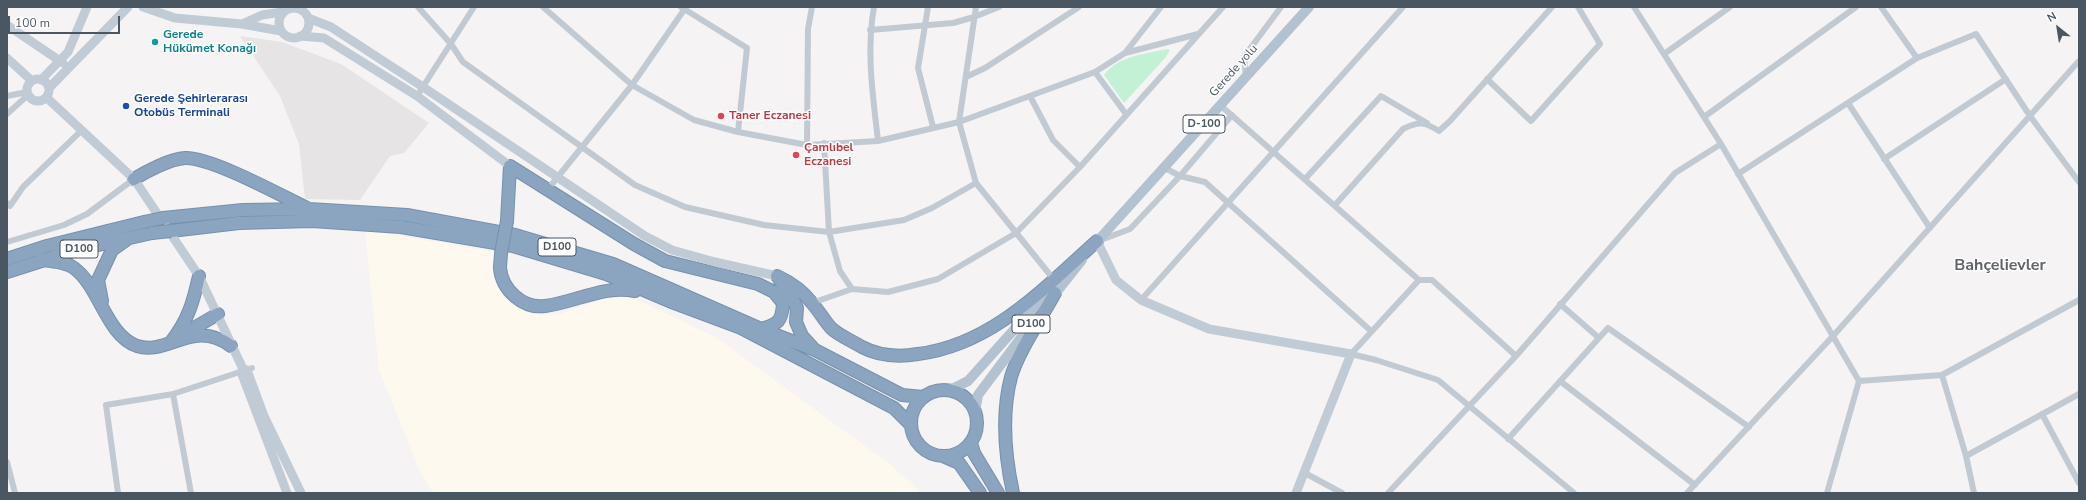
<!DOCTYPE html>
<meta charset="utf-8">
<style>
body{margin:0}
#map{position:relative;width:2086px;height:500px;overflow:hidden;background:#f5f3f3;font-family:"Nunito Sans",sans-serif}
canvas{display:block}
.frame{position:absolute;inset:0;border:8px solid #4a5661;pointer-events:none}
.north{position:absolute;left:2038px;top:8px;width:40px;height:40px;-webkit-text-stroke:3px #fff;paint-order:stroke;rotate:330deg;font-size:11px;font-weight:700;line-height:16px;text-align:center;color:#4a5661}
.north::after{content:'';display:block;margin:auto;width:14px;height:18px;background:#4a5661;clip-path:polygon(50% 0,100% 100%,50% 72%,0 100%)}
.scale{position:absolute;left:8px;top:16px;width:112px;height:18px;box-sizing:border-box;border:2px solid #4a5661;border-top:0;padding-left:5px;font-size:12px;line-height:14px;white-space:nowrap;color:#4a5661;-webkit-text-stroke:3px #fff;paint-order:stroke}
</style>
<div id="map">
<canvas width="2086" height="500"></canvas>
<div class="frame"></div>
<div class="north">N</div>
<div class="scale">100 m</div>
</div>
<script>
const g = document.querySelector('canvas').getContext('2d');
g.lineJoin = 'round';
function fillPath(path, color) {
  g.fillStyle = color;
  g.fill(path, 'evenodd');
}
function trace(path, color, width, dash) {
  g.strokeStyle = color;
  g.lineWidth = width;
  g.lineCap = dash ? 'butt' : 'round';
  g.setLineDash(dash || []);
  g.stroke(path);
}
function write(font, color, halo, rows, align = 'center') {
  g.font = font + ' "Nunito Sans",sans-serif';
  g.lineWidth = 3;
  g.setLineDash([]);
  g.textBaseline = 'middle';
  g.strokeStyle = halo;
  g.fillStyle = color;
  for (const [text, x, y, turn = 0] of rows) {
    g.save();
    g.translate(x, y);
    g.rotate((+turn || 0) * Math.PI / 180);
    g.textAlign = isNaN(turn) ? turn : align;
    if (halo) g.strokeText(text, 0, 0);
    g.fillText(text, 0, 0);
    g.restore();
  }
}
fillPath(new Path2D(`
 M365,230L495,252L492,267L495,282L502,294L512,304L531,314L544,315L560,314L603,299L629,296L714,336L891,465L921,493H433L420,471L379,370Z`), '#fdf9ef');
fillPath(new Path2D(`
 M240,36L282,42L341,64L429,123L404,153L390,156L360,200L305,199L299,144L280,96Z`), '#e6e4e5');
fillPath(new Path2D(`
 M1167,49L1170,50L1165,58L1124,103L1104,75C1118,56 1145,54 1167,49Z`), '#c3f1d5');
const highway = new Path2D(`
 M134,179C147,171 170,159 185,158C211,157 280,195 307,208
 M163,218L243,210L309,209L407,215L515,235L613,264L761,329L815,350L902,395L923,397
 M507,221L510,166L634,244L665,261L758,284L774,292L783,303C782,322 778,324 761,329
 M171,231L239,223L312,221L401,227L513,246L606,274L674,303L741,328L894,408L911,425
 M501,253C501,258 500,263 500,268C502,290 523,309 545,306C576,302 603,285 635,291
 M7,259L47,246L144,222
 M42,260C52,261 66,262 74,268C100,287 106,335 137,346C168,356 193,318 231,346
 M7,272L76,250L152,233
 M777,276C790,282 803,291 812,303C819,311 824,320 831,328C838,335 852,341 862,347C879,356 900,357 918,354C992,345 1044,288 1097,241
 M779,279L791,296L797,308L796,322L802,336L813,348
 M102,301L98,280L112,250L126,240
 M182,335L218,314
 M171,342C188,320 193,303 199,276
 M911 423a33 33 0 1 1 66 0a33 33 0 1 1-66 0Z
 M971,443L974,453L998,493
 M943,456L959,463L980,493
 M1013,493C1005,456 1001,415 1011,377C1018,352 1042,317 1055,293`);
trace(highway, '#7690ad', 14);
trace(new Path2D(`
 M418,7L451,44L463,62L635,185L685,207L764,225L829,232L904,220L932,208L976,183
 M543,7L632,85L694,120L738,132L807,145L878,141L959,122L1095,72L1125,53L1161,7
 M681,7L747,48L738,132
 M874,7C866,52 873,96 878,141
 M928,7L918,68L933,127
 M976,7L959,122L976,183L1055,281
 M1634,7L1721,144L1859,381L1827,493
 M1881,7L1917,58
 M870,30L953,23L974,17L999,7
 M1125,53L1198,34
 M1664,54L1730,7
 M1095,72L1126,114
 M966,77L985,68L1079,7
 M1246,77L1244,57L1281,7
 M1487,79L1531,121L1600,44L1578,7
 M7,96L27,92
 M417,96L474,7
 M1030,96L1053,140L1080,167
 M1848,103L1930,228
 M1220,105L1419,280H1432L1516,356
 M7,114L28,95
 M1704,117L1856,7
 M824,143L829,232L840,271L852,289
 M807,145L808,29L812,7
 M1884,159L2006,79
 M1165,168L1180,176L1205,182L1371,331
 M1738,174L1917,58L1976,34L2030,116L2079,182
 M1305,179L1381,96L1427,123
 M548,189L632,85L686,7
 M7,203L10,206L23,187L82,130
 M1335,205L1403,129C1419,121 1425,122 1439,131L1450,121L1552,7
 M1101,240L1130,229L1180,176L1232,115
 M7,242L64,225L87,214L134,179
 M1419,280L1351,354L1376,360L1438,380L1574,493
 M1141,300L1403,7
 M812,303L852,289L888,292L938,279L1016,233L1080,167L1223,7
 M1560,304L1599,338
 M1942,375L1966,456L1974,493
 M1560,381L1695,485
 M1859,381L1942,375L2079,300
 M173,394L191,493
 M2042,414L2079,483
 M1508,439L1608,328L1749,427
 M1966,456L2079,394
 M7,462L15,493
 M1303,472L1342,493
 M118,493L106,405L173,394L252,368
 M1388,493L1516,356L1675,173L1721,144
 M1687,493L1833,336L2078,62`), '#c1cad2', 6);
trace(new Path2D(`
 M143,7L175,18L242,24L281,31
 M279 23a15 15 0 1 1 30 0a15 15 0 1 1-30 0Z
 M308,18L331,27L423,87L645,236L672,250L715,262L777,276
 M242,24L262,15L282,12
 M7,25L63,63
 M300,36L324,38L417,96L510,166
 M7,58L32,81
 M27 90a11 11 0 1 1 22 0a11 11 0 1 1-22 0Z
 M41,80L68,52L87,7
 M49,88L128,7
 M46,97L134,179L199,276L244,371
 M1097,241L1116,280L1141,300L1209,329L1351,354L1296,493
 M247,370L264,416L301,493
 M241,372L287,493`), '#c1cbd6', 9);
trace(new Path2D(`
 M1093,246L1309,7
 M1055,294L1082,260
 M950,390L968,381L1055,284
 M975,412L978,395L1035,319`), '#b3c2d1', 10);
trace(highway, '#8ba5c1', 12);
const highwayBridge = new Path2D(`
 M144,222L163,218
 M152,233L171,231
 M501,253L507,221`);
trace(highwayBridge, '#7690ad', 14, []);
trace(highwayBridge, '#8ba5c1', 12);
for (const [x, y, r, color] of [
 [155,42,4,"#0f9aa8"],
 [126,106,4,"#1a4fb4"],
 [721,116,4,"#e0444e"],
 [796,155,4,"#e0444e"]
]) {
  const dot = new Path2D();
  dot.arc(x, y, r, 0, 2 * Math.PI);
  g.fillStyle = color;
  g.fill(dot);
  trace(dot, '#fff', 1.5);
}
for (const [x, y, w] of [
 [1204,124,42],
 [557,247,38],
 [79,249,38],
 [1031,324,38]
]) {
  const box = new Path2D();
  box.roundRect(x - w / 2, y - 9, w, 18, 3);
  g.fillStyle = '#fff';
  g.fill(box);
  trace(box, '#4a5661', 1);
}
write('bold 11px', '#4a5661', null, [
 ["D-100",1204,124],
 ["D100",557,247],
 ["D100",79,249],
 ["D100",1031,324]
]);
write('bold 12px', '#0d838f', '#fff', [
 ["Gerede",163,35],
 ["Hükümet Konağı",163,49]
], 'left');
write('12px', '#4a5661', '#fff', [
 ["Gerede yolu",1234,71,-48]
]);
write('bold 12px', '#164399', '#fff', [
 ["Gerede Şehirlerarası",134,99],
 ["Otobüs Terminali",134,113]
], 'left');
write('bold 12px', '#be3a42', '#fff', [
 ["Taner Eczanesi",729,116],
 ["Çamlıbel",804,148],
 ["Eczanesi",804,162]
], 'left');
write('bold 16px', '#5f6368', '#fff', [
 ["Bahçelievler",2000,266]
]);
</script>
